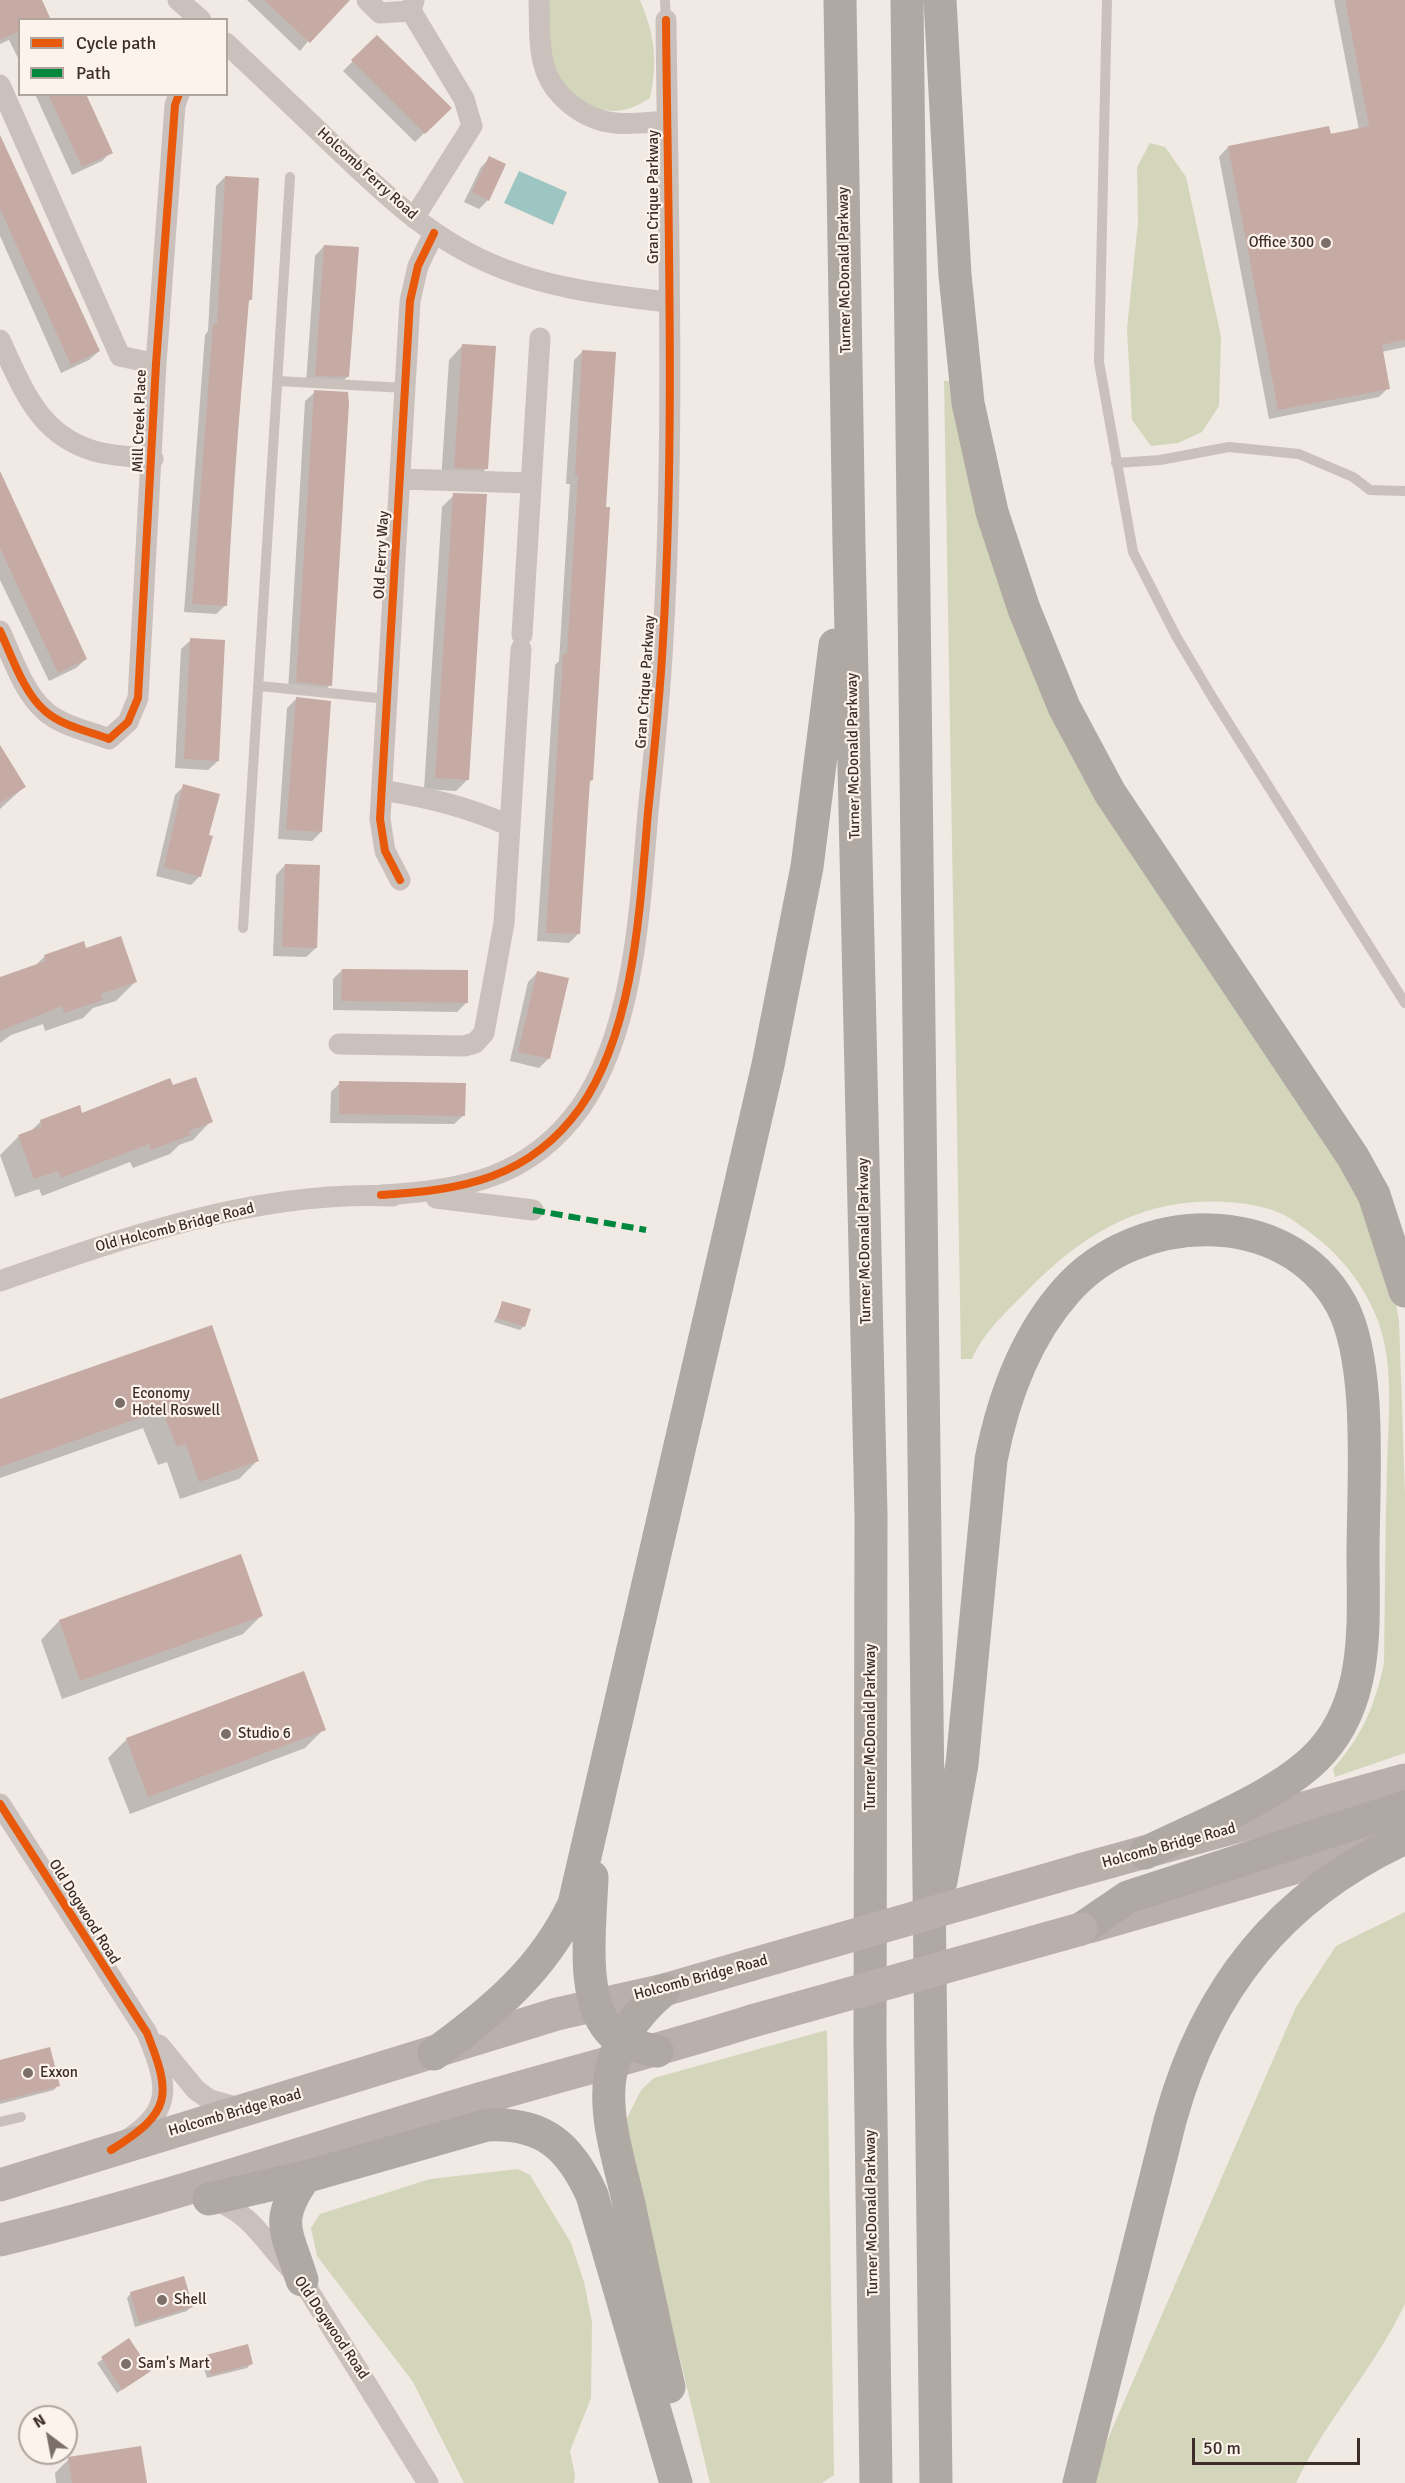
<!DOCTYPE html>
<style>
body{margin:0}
#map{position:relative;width:1405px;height:2483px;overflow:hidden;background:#f0e9e4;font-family:Signika,sans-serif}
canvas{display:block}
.legend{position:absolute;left:18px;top:18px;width:210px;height:78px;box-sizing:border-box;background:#fcf3ec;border:2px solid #afa49e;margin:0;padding:8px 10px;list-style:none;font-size:18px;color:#3c2d29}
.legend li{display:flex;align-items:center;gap:12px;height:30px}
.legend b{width:30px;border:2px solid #afa49e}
.north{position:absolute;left:18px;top:2405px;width:60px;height:60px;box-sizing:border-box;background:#fcf3ec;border:2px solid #afa49e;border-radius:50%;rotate:328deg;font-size:16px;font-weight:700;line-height:24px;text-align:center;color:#3c2d29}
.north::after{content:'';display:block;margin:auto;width:21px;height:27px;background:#7b6f6a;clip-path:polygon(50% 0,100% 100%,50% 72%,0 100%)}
.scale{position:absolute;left:1192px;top:2438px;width:168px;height:27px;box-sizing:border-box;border:3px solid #3c2d29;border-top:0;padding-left:8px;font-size:18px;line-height:21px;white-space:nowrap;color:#3c2d29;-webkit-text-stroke:4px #fcf3ec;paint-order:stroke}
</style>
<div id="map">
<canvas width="1405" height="2483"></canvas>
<ul class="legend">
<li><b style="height:8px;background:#e8590c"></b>Cycle path</li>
<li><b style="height:8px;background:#00873e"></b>Path</li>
</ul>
<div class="north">N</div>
<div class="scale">50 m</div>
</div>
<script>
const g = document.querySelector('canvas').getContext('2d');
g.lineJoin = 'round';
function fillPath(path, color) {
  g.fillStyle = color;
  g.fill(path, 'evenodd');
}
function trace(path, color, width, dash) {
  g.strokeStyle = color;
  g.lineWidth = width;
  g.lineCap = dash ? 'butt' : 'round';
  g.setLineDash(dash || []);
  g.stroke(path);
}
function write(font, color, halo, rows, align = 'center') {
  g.font = font + ' Signika,sans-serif';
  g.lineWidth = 4.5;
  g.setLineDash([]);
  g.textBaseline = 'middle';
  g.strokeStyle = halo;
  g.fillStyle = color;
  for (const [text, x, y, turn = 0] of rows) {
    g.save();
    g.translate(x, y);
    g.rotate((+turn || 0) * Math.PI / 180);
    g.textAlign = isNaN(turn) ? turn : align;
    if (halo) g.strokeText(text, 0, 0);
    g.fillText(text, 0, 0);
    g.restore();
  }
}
fillPath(new Path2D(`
 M548,0H640C655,37 658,59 650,98C632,110 614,115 593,107C543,89 548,45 548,0Z
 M1150,143L1165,147L1186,177L1221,336L1219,406L1202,432L1178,443L1151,446L1132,420L1127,329L1138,222L1137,167Z
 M944,381H955L1004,582L1355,1178L1393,1287L1399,1321L1405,1494V1753L1335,1777L1333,1769C1363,1734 1374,1708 1384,1664C1385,1599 1385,1534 1387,1469C1388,1426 1393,1379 1383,1337C1373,1297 1345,1258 1312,1234C1304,1228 1295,1221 1286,1216C1267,1206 1246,1203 1225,1202C1142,1197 1081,1235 1026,1292C1006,1312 983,1333 972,1359H961Z
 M1405,1912V2304C1374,2369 1327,2418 1296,2483H1095L1106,2443L1296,2007L1336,1946Z
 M827,2030L834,2475L822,2483H710L630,2152L626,2120L641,2090L654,2078Z
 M518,2169L530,2175L571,2243L584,2282L592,2322L591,2398L570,2451L575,2475L574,2483H464L413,2382L317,2256L311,2228L320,2214L430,2179Z`), '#d4d6bc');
fillPath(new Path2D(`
 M519,171L567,192L553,225L504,203Z`), '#9dc6c2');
fillPath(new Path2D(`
 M0,0H41L20,20V62L9,40L0,44Z
 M247,0H342L300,51Z
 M1334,0H1405V347L1381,352L1388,388L1379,397L1269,419L1219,157L1228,147L1359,130Z
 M377,37L450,108L415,142L343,71Z
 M35,94H84L111,152L102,161L72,175Z
 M0,141L99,351L89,360L61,373L0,236Z
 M490,158L488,200L479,209L464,202L481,167Z
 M225,177L250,300L247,303L226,605L216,614L184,612L205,335L208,331L216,186Z
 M324,246L347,377L338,386L306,384L315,256Z
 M463,345L487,468L472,482L441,481L449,360Z
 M583,351L605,508L592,780L588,784L578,934L569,943L537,941L555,665L559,661L570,484H566L574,360Z
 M315,392L330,685L321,694L288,691L305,401Z
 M0,477L86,659L76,668L49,681L0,580Z
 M454,495L467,780L456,791L424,789L442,507Z
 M191,640L218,761L208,770L175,768L181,649Z
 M296,699L321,832L312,841L278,839L287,708Z
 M0,748L24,787L0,809Z
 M184,786L200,876L191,885L156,876L175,795Z
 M285,865L316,948L306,957L273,956L276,875Z
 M86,950L135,982L116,1001L93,1008L83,1018L45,1031L43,1024L11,1035L0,1043V979L35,966L45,956Z
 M342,970L466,1003L457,1012L333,1010V979Z
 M537,973L549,1058L539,1068L510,1061L528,982Z
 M340,1083L464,1115L454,1124L330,1123L331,1092Z
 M172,1087L211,1121L193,1140L179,1145L170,1154L133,1168L130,1162L42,1196L39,1189L15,1197L0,1155L19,1136L30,1132L41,1121L81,1115Z
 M503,1302L524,1326L520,1330L494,1322Z
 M211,1327L258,1460L239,1479L180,1499L167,1462L158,1465L143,1428L0,1478V1400Z
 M261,1616L243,1634L62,1699L41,1640L59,1621Z
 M324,1729L305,1748L130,1814L108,1758L127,1739Z
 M0,2061L58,2085L54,2090L0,2104Z
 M131,2293L191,2307L187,2311L135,2327L127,2298Z
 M129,2341L145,2375L117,2393L97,2363Z
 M206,2356L251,2364L247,2368L207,2378L202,2361Z
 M69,2459L145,2483H56L55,2473Z`), '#0003');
fillPath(new Path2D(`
 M0,0H42L51,20H20V31L0,40Z
 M264,0H350L310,43Z
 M1345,0H1405V340L1382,345L1390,389L1278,410L1228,146L1329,126L1331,134L1369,126Z
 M377,35L452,108L425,134L351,60Z
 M48,94H86L113,153L82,167Z
 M0,135L100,351L71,365L0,209Z
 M489,156L506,164L489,201L472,192Z
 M225,176L259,178L252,300H249L234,478L227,606L192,604L213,324H217Z
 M324,245L359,247L349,377L315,376Z
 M462,344L496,346L488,469L454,468Z
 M582,350L616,352L606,507H610L593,780H590L580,934L546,933L563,654H567L578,475H575Z
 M314,390L348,392L349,403L332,686L296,682Z
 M0,471L87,659L58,673L0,548Z
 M453,493L487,494L469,780L435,778Z
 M190,638L225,640L219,761L184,759Z
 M296,697L331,701L322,832L286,830Z
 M0,745L26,787L0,803Z
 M183,784L220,794L209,835L213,836L201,877L164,867Z
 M285,864L320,865L317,948L282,947Z
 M121,936L137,982L101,994L103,1000L64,1013L62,1006L0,1031V977L46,961L44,955L84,941L86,948Z
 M342,969L468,970V1003L341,1001Z
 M537,971L569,978L550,1059L518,1052Z
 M196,1077L213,1122L189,1131L191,1135L151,1150L149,1144L61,1178L58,1171L34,1179L18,1135L42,1126L40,1120L80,1105L82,1113L170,1078L173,1085Z
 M339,1081L466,1083L465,1116L339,1114Z
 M502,1301L531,1309L525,1327L497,1318Z
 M212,1325L259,1461L199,1482L186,1444L177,1447L162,1410L0,1467V1399Z
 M241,1554L263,1616L80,1681L59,1620Z
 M304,1671L326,1730L148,1797L126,1738Z
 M50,2047L60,2086L0,2101V2060Z
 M184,2276L193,2307L139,2323L130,2292Z
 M129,2338L151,2371L122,2390L101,2357Z
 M248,2344L253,2364L211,2375L206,2355Z
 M141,2446L147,2483H72L68,2457Z`), '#c6aaa4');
trace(new Path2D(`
 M665,0L666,20
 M1107,0L1099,362L1133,552L1176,636L1214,700L1405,1003
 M278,381L405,388
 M1116,463L1160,460L1229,447L1299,454L1353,477L1370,490L1405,491
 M260,686L387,699
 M243,928L290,177
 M0,2122L21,2117`), '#cac1bc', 10);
trace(new Path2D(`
 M178,0L201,20
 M367,0L380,13L411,11
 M539,0C540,21 538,44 544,65C552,96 584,120 615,123C632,125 650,122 667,121
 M226,43C262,77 297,110 332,144C379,189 426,235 487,262C544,288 606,295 668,302
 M0,85L120,356L156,364
 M414,218L472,126L464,99L411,11L414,0
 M0,340C24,391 40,439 102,453C118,456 136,457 153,459
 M400,479L531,483
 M0,631C12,656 23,692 45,711C62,726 88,731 109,739L128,722L138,698L156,364L175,105L179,94
 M522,635L540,338
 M382,790C429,798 466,806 510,826
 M400,880L385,851L380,819L410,301L418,266L434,233
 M339,1044L464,1046L475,1043L484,1033L504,923L521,649
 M381,1195C462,1190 529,1179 580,1108C635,1030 640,905 648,812C654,755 660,697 663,640C675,434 668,226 666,20
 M436,1198L533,1210
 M0,1281C125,1237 258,1190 393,1196
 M0,1804L147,2033C166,2081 177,2109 125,2141
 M159,2045L196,2090L210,2100L243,2109
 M212,2200C255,2212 270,2253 302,2280L428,2483`), '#cac1bc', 21);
trace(new Path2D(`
 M1080,1870L1405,1780
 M1089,1927L1385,1842
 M0,2185L557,2014L664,1990L750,1965
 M0,2240C148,2204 293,2155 439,2111C543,2079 648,2054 752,2021`), '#b9afab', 33);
trace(new Path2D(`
 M840,0L849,545L871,1514L870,2044L876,2483
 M907,0L936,2483
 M940,0L955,275L968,403L992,512L1024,609L1064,707L1110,793L1353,1157L1374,1195L1405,1291
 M592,1877C591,1920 578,2004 614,2035C626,2045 642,2048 657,2051
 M941,1881L962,1764L991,1460C1003,1398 1025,1337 1067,1290C1138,1210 1286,1205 1341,1304C1373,1362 1363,1487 1363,1554C1363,1621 1370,1697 1322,1751C1285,1794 1197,1827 1145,1853
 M1081,1929L1128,1897L1405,1807
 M664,1990C636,2013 616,2041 610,2077C604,2118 620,2164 629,2204C642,2265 655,2326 669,2387
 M434,2054C492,2012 543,1970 574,1904L768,1065L807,867L835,645
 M209,2199L305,2177L487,2125C543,2122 570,2146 592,2195L676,2483
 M302,2280C287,2231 273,2222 305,2177
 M1079,2483L1170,2121C1206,1989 1280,1896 1405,1838`), '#afa8a3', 33);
trace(new Path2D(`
 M750,1965L1080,1870
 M752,2021L1081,1929`), '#b9afab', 33);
trace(new Path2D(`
 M533,1210L646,1230`), '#00873e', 6, [12, 6]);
trace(new Path2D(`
 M0,631C12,656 23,692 45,711C62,726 88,731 109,739L128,722L138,698L156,364L175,105L179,94
 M400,880L385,851L380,819L410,301L418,266L434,233
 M381,1195C462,1190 529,1179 580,1108C635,1030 640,905 648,812C654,755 660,697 663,640C675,434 668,226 666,20
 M0,1804L147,2033C172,2096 172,2112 111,2150`), '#e8590c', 8);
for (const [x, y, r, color] of [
 [1326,243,6,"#7b6f6a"],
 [120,1403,6,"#7b6f6a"],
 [226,1734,6,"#7b6f6a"],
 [28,2073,6,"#7b6f6a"],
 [162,2300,6,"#7b6f6a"],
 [126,2364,6,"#7b6f6a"]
]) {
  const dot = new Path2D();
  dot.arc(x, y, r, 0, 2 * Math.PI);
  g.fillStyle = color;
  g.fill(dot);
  trace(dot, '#fcf3ec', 2);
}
write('15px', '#3c2d29', '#fcf3ec', [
 ["Holcomb Ferry Road",367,174,42],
 ["Gran Crique Parkway",654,197,-90],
 ["Turner McDonald Parkway",845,270,-91],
 ["Mill Creek Place",140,421,-88],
 ["Old Ferry Way",382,555,-87],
 ["Gran Crique Parkway",646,682,-86],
 ["Turner McDonald Parkway",854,756,-91],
 ["Old Holcomb Bridge Road",175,1228,-14],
 ["Turner McDonald Parkway",865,1241,-91],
 ["Turner McDonald Parkway",871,1727,-90],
 ["Holcomb Bridge Road",1169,1846,-15],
 ["Old Dogwood Road",84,1912,58],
 ["Holcomb Bridge Road",701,1978,-15],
 ["Holcomb Bridge Road",235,2113,-16],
 ["Turner McDonald Parkway",872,2213,-91],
 ["Old Dogwood Road",331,2328,56]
]);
write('15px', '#3c2d29', '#fcf3ec', [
 ["Office 300",1314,243,"right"],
 ["Economy",132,1394],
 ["Hotel Roswell",132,1411],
 ["Studio 6",238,1734],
 ["Exxon",40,2073],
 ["Shell",174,2300],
 ["Sam's Mart",138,2364]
], 'left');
</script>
